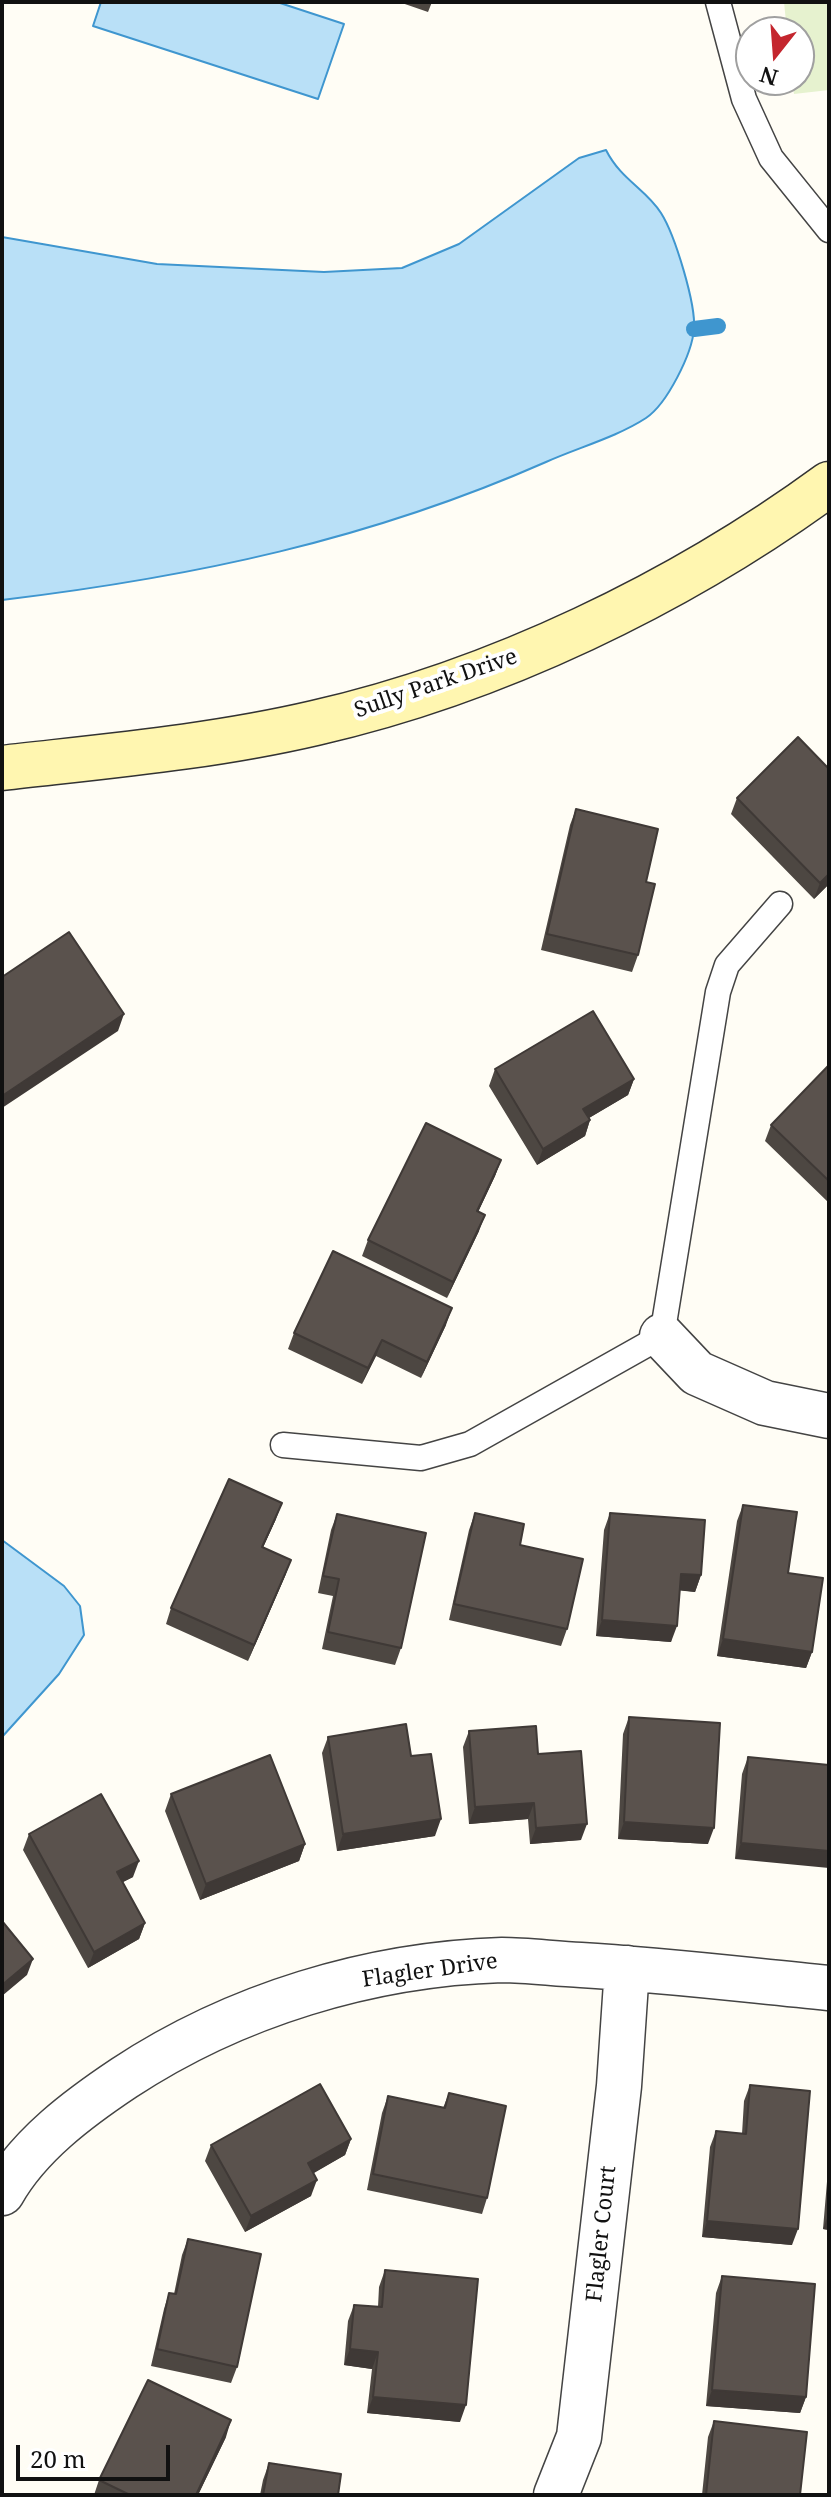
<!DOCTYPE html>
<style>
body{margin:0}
#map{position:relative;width:831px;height:2497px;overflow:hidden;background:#fffdf5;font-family:"Noto Serif",serif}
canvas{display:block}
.frame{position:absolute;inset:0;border:4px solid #111;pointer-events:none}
.north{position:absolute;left:735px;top:16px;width:80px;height:80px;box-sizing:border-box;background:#fff;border:2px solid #a0a0a0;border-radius:50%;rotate:197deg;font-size:22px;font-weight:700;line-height:32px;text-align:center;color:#111}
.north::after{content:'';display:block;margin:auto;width:28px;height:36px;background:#c4262e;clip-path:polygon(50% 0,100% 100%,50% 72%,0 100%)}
.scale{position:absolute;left:16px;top:2445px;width:154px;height:36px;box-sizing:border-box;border:4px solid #111;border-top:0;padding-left:10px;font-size:24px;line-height:28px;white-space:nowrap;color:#111;-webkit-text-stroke:6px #fff;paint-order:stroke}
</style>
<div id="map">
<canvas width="831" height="2497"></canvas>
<div class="frame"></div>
<div class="north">N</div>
<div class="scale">20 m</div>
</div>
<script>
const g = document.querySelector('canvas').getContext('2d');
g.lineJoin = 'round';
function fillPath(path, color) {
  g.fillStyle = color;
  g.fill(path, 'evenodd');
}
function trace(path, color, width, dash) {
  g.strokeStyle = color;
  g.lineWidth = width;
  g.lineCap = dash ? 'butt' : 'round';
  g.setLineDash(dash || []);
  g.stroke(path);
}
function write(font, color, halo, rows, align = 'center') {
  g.font = font + ' "Noto Serif",serif';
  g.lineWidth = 8;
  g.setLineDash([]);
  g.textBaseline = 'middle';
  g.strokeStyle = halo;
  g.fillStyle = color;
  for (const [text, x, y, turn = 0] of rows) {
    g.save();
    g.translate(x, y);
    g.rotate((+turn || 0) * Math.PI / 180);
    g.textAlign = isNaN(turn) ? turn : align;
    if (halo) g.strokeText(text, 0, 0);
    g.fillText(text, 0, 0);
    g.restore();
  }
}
fillPath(new Path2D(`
 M784,2H829V90L794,94L792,80H799V32H787Z`), '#e6f2cf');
const water = new Path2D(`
 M101,2H277L344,24L318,99L93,26Z
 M606,150C621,180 646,189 661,213C675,235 696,304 694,329C692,354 667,404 646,418C617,437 577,448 546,462C369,540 193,577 2,600V237L157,264L324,272L402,268L459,244L579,158Z
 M2,1540L64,1586L80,1606L84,1635L59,1674L2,1737Z`);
fillPath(water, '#b9e0f7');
trace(water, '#3f96cf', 2);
trace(new Path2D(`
 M694,329L718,326`), '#3f96cf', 16);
const lane = new Path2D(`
 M718,2L744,99L771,158L829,230
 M283,1445L421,1458L470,1444L662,1336L718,992L727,965L780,904`);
const street = new Path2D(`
 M662,1336L697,1373L765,1403L829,1416
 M2,2193C29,2145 79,2108 124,2078C235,2005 370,1964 502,1960C528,1960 555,1964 581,1965C664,1970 746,1980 829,1988
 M556,2495L579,2437L619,2086L627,1968`);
const secondary = new Path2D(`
 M2,768C107,756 212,747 315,723C495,682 680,593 829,484`);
trace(lane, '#444', 27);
trace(street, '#444', 47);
trace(secondary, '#333', 47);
trace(lane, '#fff', 24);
trace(street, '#fff', 44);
trace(secondary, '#fff6b0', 44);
fillPath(new Path2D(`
 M399,2H432L428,12Z
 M737,798L829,884L814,899L731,814Z
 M576,809L646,882L638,955L632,972L541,950L570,825Z
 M829,1065V1203L765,1141L771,1125Z
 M495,1069L634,1079L628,1095L589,1118L590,1120L585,1136L537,1165L489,1086Z
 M501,1160L495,1176L478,1212L479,1231L447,1298L362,1256L368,1240Z
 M446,1325L421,1378L376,1356L362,1384L288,1349L294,1333Z
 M743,1505L788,1573L812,1652L806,1668L717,1656L737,1521Z
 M475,1513L520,1545L567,1629L561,1646L449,1620L469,1530Z
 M610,1513L701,1575L695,1592L680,1590L671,1642L596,1636L604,1530Z
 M337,1514L401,1648L395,1665L322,1649L333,1596L318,1593L331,1530Z
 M276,1519L263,1547L291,1560L285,1576L248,1661L166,1624L171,1608Z
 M629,1717L708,1844L618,1839L623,1734Z
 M469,1731L538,1754L581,1840L530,1844L528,1819L469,1824L463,1747Z
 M328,1737L411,1756L435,1836L337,1851L322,1753Z
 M748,1757L829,1765L735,1859L742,1774Z
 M171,1794L305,1844L299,1861L200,1900L165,1811Z
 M29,1834L133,1877L123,1882L145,1923L139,1939L88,1968L23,1850Z
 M750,2085L792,2245L702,2237L710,2147L716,2131L742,2134L744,2101Z
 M449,2093L487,2198L482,2214L367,2190L382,2113L388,2096L443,2108Z
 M351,2139L345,2155L313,2173L311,2196L245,2232L205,2161L211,2145Z
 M829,2158V2230L823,2229Z
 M188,2239L237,2367L231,2383L151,2366L164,2309L169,2293L174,2294L182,2255Z
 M385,2270L460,2422L367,2413L372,2369L344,2365L348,2321L354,2305L378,2307L379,2287Z
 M722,2276L806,2397L800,2413L706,2406L716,2293Z
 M714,2421L800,2495H702L708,2437Z
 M226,2437L198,2495H94L99,2480Z
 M269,2463L338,2495H260L263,2480Z`), '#4d4742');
fillPath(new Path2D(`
 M829,874V884L814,899L820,883Z
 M124,1014L118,1031L2,1108V1096Z
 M634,1079L628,1095L577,1125L583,1109Z
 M590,1120L585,1136L537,1165L543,1149Z
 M501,1160L495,1176L471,1227L477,1211Z
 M485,1215L479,1231L447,1298L453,1282Z
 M452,1308L446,1325L421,1378L427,1362Z
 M382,1340L376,1356L362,1384L368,1368Z
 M282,1503L276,1519L256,1563L262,1547Z
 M291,1560L285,1576L248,1661L254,1645Z
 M681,1574L701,1575L695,1592L675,1590Z
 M602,1620L677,1626L671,1642L596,1636Z
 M723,1639L812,1652L806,1668L717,1656Z
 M534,1803L528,1819L469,1824L475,1807Z
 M441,1819L435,1836L337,1851L343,1834Z
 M624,1822L714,1828L708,1844L618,1839Z
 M587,1824L581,1840L530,1844L536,1828Z
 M741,1843L829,1851V1868L735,1859Z
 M305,1844L299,1861L200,1900L206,1884Z
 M139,1861L133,1877L111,1888L117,1872Z
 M145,1923L139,1939L88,1968L94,1952Z
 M33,1959L27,1975L2,1996V1985Z
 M351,2139L345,2155L302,2180L308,2163Z
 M317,2180L311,2196L245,2232L251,2216Z
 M829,2213V2230L823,2229Z
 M707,2221L798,2229L792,2245L702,2237Z
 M350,2349L378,2352L372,2369L344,2365Z
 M712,2390L806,2397L800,2413L706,2406Z
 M373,2397L466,2405L460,2422L367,2413Z
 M231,2420L226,2437L198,2495H196Z`), '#3f3936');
const building = new Path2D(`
 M798,737L829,769V874L820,883L737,798Z
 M576,809L658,829L646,882L655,884L638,955L547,934Z
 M69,932L124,1014L2,1096V977Z
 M593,1011L634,1079L583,1109L590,1120L543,1149L495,1069Z
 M829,1065V1181L771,1125Z
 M426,1123L501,1160L477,1211L485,1215L453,1282L368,1240Z
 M333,1251L452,1308L427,1362L382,1340L368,1368L294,1333Z
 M229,1479L282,1503L262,1547L291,1560L254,1645L171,1608Z
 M743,1505L797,1512L788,1573L823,1578L812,1652L723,1639Z
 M475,1513L524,1524L520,1545L583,1559L567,1629L454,1604Z
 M610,1513L705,1520L701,1575L681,1574L677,1626L602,1620Z
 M337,1514L426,1533L401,1648L328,1632L339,1579L323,1576Z
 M629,1717L720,1723L714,1828L624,1822Z
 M406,1724L411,1756L431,1754L441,1819L343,1834L328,1737Z
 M536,1726L538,1754L581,1751L587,1824L536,1828L534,1803L475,1807L469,1731Z
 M270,1755L305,1844L206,1884L171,1794Z
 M748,1757L829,1765V1851L741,1843Z
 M101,1794L139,1861L117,1872L145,1923L94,1952L29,1834Z
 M2,1921L33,1959L2,1985Z
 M320,2084L351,2139L308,2163L317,2180L251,2216L211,2145Z
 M750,2085L810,2091L798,2229L707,2221L716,2131L746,2134Z
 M449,2093L506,2106L487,2198L373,2174L388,2096L445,2108Z
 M188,2239L261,2254L237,2367L157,2349L169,2293L176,2294Z
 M385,2270L478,2279L466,2405L373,2397L378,2352L350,2349L354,2305L382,2307Z
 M722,2276L815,2284L806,2397L712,2390Z
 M148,2380L231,2420L196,2495H130L99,2480Z
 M714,2421L807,2432L800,2495H706Z
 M269,2463L341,2474L338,2495H263Z`);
fillPath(building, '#5a524d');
trace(building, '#3f3936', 2);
write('22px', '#111', '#fff', [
 ["Sully Park Drive",436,684,-19],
 ["Flagler Drive",430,1971,-8],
 ["Flagler Court",602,2234,-84]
]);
</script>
